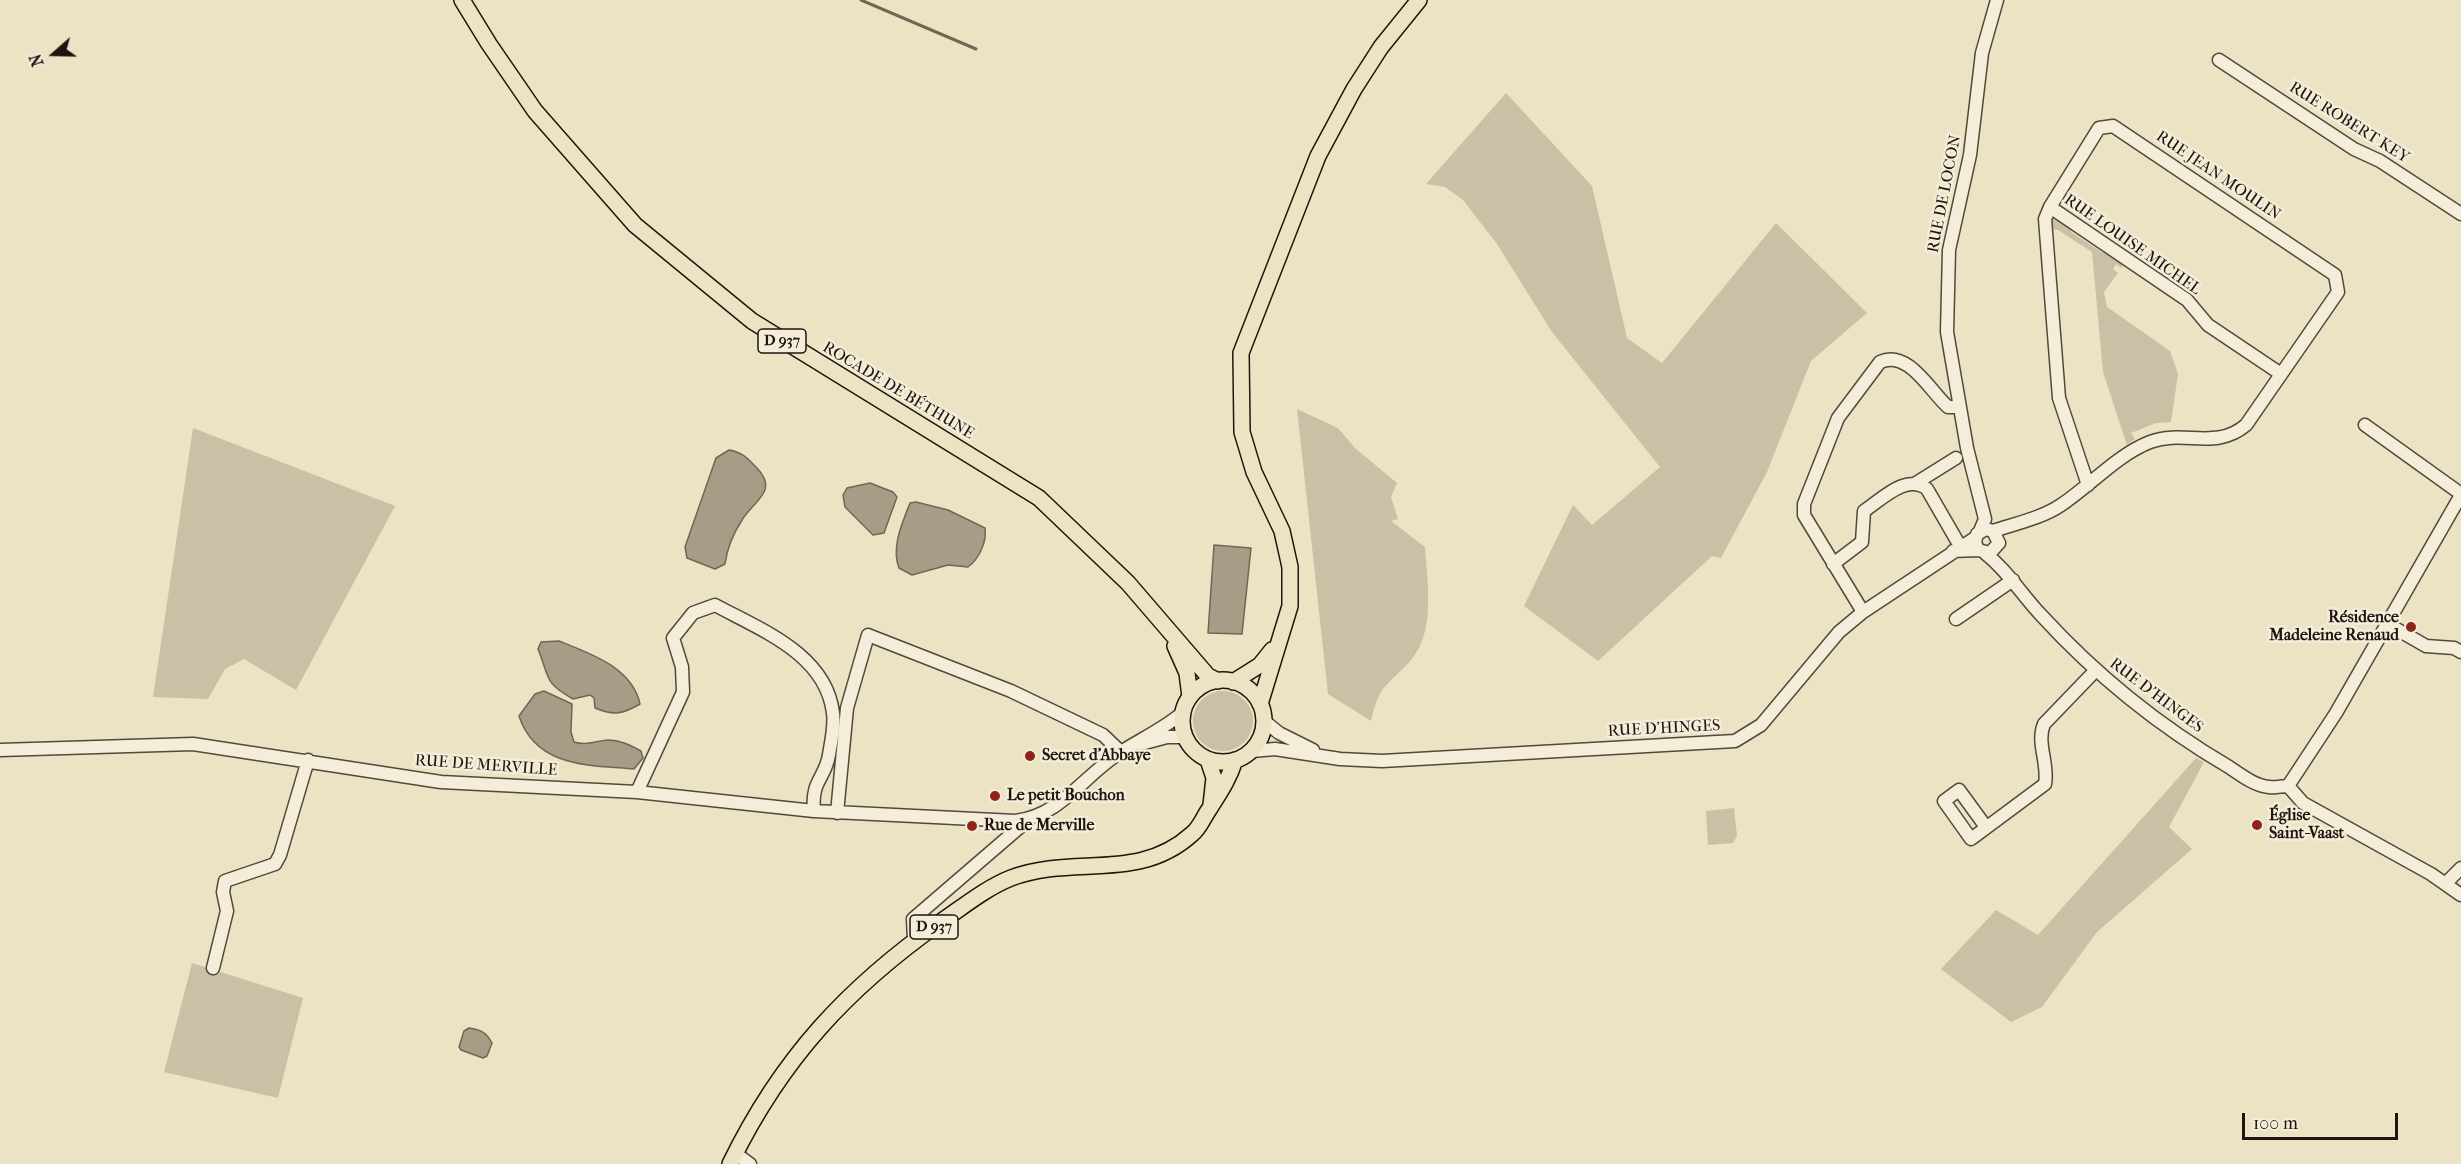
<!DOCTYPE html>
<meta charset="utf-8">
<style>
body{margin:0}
#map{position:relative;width:2461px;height:1164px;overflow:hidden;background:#ece3c4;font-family:"IM FELL French Canon",serif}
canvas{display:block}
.north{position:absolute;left:24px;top:24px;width:60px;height:60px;-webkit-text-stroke:4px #f3edd9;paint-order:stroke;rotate:250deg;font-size:16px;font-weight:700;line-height:24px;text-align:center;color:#1f140f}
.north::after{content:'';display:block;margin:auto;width:21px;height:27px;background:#1f140f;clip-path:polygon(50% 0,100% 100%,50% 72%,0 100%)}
.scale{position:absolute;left:2242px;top:1113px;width:156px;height:27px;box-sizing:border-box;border:3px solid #1f140f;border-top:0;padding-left:8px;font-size:18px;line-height:21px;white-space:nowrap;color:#1f140f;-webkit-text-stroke:4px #f3edd9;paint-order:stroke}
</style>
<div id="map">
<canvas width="2461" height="1164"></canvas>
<div class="north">N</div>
<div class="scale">100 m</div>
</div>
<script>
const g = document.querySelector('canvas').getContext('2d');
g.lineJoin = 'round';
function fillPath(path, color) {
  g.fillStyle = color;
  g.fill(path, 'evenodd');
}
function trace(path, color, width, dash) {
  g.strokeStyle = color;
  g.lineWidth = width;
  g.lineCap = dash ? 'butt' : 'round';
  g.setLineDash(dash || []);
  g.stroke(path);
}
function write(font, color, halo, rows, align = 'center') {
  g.font = font + ' "IM FELL French Canon",serif';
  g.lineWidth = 5;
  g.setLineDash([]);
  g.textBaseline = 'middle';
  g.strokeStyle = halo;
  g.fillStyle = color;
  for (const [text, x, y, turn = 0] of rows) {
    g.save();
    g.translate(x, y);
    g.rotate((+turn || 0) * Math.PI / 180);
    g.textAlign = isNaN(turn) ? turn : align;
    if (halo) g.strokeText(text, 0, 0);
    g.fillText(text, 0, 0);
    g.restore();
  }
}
fillPath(new Path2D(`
 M1506,93L1592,186L1627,338L1662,363L1776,223L1867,313L1811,361L1767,472L1721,558L1712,556L1598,661L1524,606L1573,505L1592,525L1660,467L1552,332L1497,244L1463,200L1445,187L1426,184Z
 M2057,217L2070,225L2071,232L2103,253L2109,251L2125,262L2121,268L2116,264L2113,269L2118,273L2104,292L2107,307L2170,351L2178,374L2171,422L2156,423L2131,433L2135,439L2127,445L2103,372L2092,252L2058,230L2050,229V222Z
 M1297,409L1338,428L1355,448L1397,483L1391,497L1398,519L1391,521L1425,547C1427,582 1436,631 1411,660C1387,687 1380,682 1371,721L1328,694Z
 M193,428L395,506L296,690L244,659L225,669L208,699L153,697Z
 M1193 721a30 30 0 1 1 60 0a30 30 0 1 1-60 0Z
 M2196,758L2204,762L2169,827L2192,849L2097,932L2042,1007L2011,1022L1941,969L1996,910L2038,935Z
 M1734,808L1737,836L1733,843L1708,845L1706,811Z
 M192,963L303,998L278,1098L164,1072Z`), '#c9c0a5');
const water = new Path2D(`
 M729,450C742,452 747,458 756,467C780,491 754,500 742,520C733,534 727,548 725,564L715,569L687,558L685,547L716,458Z
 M870,483L893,492L897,497L884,533L873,535L845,507L843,495L847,488Z
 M916,502L948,510L985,528C987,542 979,559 968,567L948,565L912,575L899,568C891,547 902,524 910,503Z
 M1214,545L1251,548L1242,634L1208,633Z
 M559,641C589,653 632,667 640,704C623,714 614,716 595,708L594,698L590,695L573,699C543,682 550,678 538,649L541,642Z
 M544,691L572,704L571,732L574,742C586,746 595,741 608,740C620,740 630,745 641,751L643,758L634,769C590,765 536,768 519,716L535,694Z
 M469,1028C481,1030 486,1032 492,1043L487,1056L483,1058L461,1050L459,1047L464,1031Z`);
fillPath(water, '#a69d86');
trace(water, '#706656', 1.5);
trace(new Path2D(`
 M861,0L976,49`), '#706656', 3);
const minor = new Path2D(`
 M2219,60L2354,149L2380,161L2461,214
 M2050,207L2187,300L2208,325L2281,374
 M2365,425L2461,494
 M1916,483L1956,458
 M1980,531L1985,519L1967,448L1947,332L1949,250L1970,155L1982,53L1997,0
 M1993,531C2014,524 2042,518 2061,505C2091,485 2117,455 2150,442C2185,429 2215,451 2246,425L2338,292L2335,275L2113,126L2099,128L2050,207L2045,219L2059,398L2088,485
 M1953,551L1978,550L1990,553L1999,543L1993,531L1986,529L1977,534L1975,542L1978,550
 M1986,554C2008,571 2021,594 2041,615C2095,674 2159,726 2229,767C2241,775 2255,786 2269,787C2275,788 2282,786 2288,786
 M1833,564L1862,542L1864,511C1882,499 1907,473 1927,489L1960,546
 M1863,612L1804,515V504L1838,418L1880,362C1908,349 1930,391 1948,407H1960
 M1956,619L2013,580
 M2386,623L2426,646L2454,648L2461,652
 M1263,720L1279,733L1313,750
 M1141,744L1167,737H1185
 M0,750L193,744L441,782L637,792L814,811L1015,821C1061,816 1084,775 1121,752C1138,741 1170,725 1183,712
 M1252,751L1275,749L1340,759L1382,761L1735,741L1761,725L1839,632L1863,612L1975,538
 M2288,786L2336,713L2461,495
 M2288,786L2303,803L2431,874L2461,895
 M637,792L683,692L682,667L673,638L693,613L715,605C761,630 826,654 833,713C835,726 831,742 829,755C825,779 811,780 814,811
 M837,813L847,708L868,635L1011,691L1103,735L1121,752
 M1986,827L1959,790L1944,801L1971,839L2045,784C2049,764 2036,743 2044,724L2095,671
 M2445,884L2461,868
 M914,940L913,919L1028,820
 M213,968L227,911L223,892L225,881L275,864L280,855L308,760
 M735,1153L750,1164`);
const major = new Path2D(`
 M462,0L489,44L535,111L635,225L752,321L1039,498L1128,583L1208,676L1218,681
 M1175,646L1187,673L1190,697
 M1182 721a41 41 0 1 1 82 0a41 41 0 1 1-82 0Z
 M1233,682L1260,665L1272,650
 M1260,704L1290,606V567L1282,531L1254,472L1242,432L1241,353L1318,156L1354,89L1381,47L1419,0
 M1208,760L1214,778L1211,805
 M730,1164C781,1059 847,988 942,921C964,906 986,888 1011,878C1074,854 1138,883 1192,834C1200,828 1204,816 1210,808C1220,792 1229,779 1235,760`);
trace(minor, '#52483c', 15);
trace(major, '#1f140f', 18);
trace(minor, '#f3edd9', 12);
trace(major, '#ece3c4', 15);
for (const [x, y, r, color] of [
 [2411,627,6,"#8f2418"],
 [1030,756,6,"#8f2418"],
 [995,796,6,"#8f2418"],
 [2257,825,6,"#8f2418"],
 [972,826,6,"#8f2418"]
]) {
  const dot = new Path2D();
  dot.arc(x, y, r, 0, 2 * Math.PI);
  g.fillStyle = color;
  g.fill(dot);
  trace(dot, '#f3edd9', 2);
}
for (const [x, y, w] of [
 [782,341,48],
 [934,927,48]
]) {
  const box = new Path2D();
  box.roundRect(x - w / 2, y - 12, w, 24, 4.5);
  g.fillStyle = '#f3edd9';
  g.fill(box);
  trace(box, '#1f140f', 1.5);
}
write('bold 15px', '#1f140f', null, [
 ["D 937",782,341],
 ["D 937",934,927]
]);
write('16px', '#1f140f', '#f3edd9', [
 ["RUE ROBERT KEY",2349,123,32],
 ["RUE JEAN MOULIN",2218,176,34],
 ["RUE DE LOCON",1945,194,-79],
 ["RUE LOUISE MICHEL",2132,245,35],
 ["ROCADE DE BÉTHUNE",898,391,31],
 ["RUE D'HINGES",2156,696,37],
 ["RUE D'HINGES",1664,729,-3],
 ["RUE DE MERVILLE",486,766,4]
]);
write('bold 16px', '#1f140f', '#f3edd9', [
 ["Résidence",2399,618,"right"],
 ["Madeleine Renaud",2399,636,"right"],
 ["Secret d'Abbaye",1042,756],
 ["Le petit Bouchon",1007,796],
 ["Église",2269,816],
 ["Saint-Vaast",2269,834],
 ["Rue de Merville",984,826]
], 'left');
</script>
